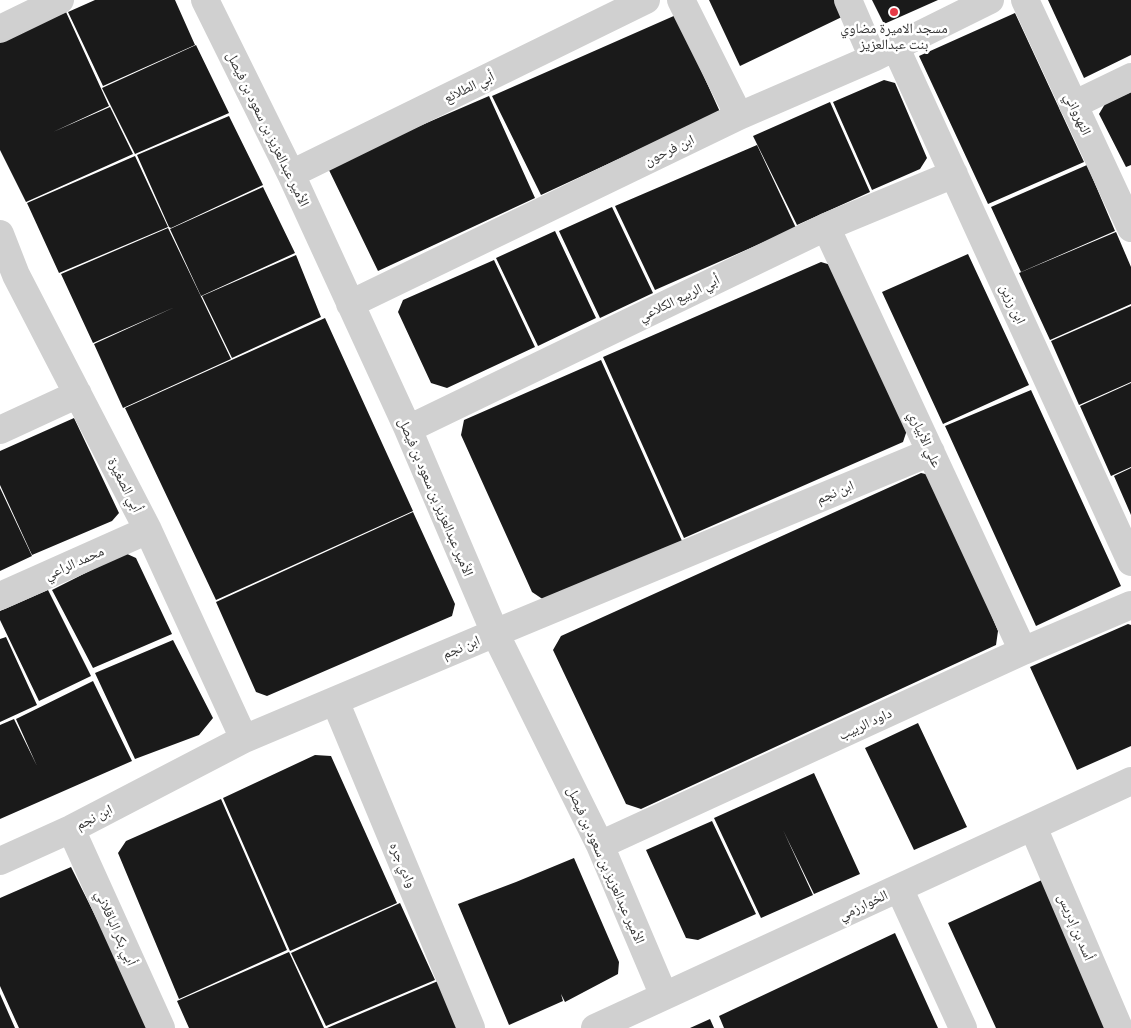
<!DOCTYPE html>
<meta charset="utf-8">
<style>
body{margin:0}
canvas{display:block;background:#fff}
</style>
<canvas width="1131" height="1028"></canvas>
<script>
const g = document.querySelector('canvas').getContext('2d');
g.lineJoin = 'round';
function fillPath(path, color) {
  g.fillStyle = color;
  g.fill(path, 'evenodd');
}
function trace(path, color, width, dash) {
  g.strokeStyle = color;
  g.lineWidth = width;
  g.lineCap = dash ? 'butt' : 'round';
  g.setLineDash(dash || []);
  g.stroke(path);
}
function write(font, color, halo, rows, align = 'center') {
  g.font = font + ' "Exo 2","Noto Naskh Arabic",sans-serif';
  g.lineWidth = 5;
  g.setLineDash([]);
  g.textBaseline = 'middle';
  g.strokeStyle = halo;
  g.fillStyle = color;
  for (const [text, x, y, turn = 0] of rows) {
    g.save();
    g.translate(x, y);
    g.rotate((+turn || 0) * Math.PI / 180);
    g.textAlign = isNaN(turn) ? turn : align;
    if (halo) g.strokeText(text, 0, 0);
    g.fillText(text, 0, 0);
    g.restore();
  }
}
fillPath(new Path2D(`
 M95,0H175L195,45L103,86L68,12Z
 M709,0H839L846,15L740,66Z
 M872,0H938L884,24Z
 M1048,0H1131V55L1084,78Z
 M66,12L109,106L53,132L110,107L133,154L26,202L0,150V42Z
 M1015,13L1084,162L988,204L919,56Z
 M676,15L720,112L541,195L492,96Z
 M196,45L229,113L135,154L102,88Z
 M884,80L895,83L927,158L920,169L872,190L833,102Z
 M1131,92V165L1126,167L1099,114L1105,104Z
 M489,96L535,198L378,271L327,166Z
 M830,102L870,192L797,225L753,136Z
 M229,116L263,185L171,228L169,227L137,155Z
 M757,145L796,228L655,290L615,206Z
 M135,156L168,227L59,273L27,203Z
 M1087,165L1115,231L1021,272L991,207Z
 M263,187L295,253L201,296L170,229Z
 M612,207L653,293L600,318L559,231Z
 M168,228L231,359L123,408L94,344L175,307L93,343L61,274Z
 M555,231L596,318L538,346L496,258Z
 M1116,232L1131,267V304L1050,340L1019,273Z
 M968,254L1029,385L943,424L882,292Z
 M296,255L321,317L232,358L202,296Z
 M494,260L535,347L447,388L431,383L398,312L403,300Z
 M821,262L834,266L908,427L903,442L684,538L603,357Z
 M1131,306V382L1079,405L1051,341Z
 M325,318L413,511L216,600L125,408Z
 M601,360L682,541L547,602L532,592L461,435L464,420Z
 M1131,383V467L1111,476L1080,406Z
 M1031,390L1121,586L1036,626L945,426Z
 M74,418L119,513L112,521L32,555L0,485V451Z
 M1131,468V515L1114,476Z
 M921,473L934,476L998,631L996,645L641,809L626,804L553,650L561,636Z
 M0,488L32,556L0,571Z
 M413,512L455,604L452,616L267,696L256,692L216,602Z
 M125,553L136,558L172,634L93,668L52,590Z
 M48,590L91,676L39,701L0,620V611Z
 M1128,624L1131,625V746L1077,770L1030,667Z
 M6,637L37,705L0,722V639Z
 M173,640L213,718L199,735L135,759L95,673Z
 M93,681L132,761L0,819V725L14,719L37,766L16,719Z
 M918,723L967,827L914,850L865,748Z
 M315,755L331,756L397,903L290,951L223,798Z
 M814,773L860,874L814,894L783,830L813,895L761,918L714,818Z
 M221,799L287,950L179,999L118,853L126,841Z
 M712,821L756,914L698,940L686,938L646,850Z
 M574,858L619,962L618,974L565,1002L561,994L563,1001L509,1025L458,904L516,882Z
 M71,867L151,1028H19L0,986V898Z
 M1044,879L1112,1028H996L948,923Z
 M400,903L435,980L326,1026L291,953Z
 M895,933L938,1028H724L719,1016Z
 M289,952L324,1028H189L177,1001Z
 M438,981L458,1028H327Z
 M0,994L15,1028H0Z
 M710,1019L714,1028H690Z`), '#1a1a1a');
trace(new Path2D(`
 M205,0L291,174L408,429L495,633L600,845L664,996
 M681,0L739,116
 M848,0L873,58
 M1025,0L1131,228
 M0,29L60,0
 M895,46L1131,562
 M1073,105L1131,77
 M291,174L646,0
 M826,227L1023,651
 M0,234L16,275L148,530L244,739
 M350,304L739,116L873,58L990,0
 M408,429L826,227L954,174
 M0,430L78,394
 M0,596L148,530
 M335,701L471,1028
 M1033,827L1119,1028
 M71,829L161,1028
 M600,845L1023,651L1131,605
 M0,861L71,829L244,739L495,633L931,452
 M899,888L963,1028
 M595,1028L1131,781`), '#d0d0d0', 28);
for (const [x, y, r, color] of [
 [894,12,5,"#e63946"]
]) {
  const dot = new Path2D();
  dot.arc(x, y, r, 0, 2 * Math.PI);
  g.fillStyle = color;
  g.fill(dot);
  trace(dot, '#fff', 2);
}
write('14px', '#333', '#fff', [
 ["مسجد الاميرة مضاوي",894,28],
 ["بنت عبدالعزيز",894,44]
]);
write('14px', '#333', '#fff', [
 ["أبي الطلائع",469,87,-26],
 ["النهرواني",1078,114,65],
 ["الأمير عبدالعزيز بن سعود بن فيصل",268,129,64],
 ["ابن فرحون",669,150,-26],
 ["أبي الربيع الكلاعي",679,298,-26],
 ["ابن رزين",1013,304,65],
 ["علي الأبياري",925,439,65],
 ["أبي الصغيرة",125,485,63],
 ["ابن نجم",835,492,-23],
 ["الأمير عبدالعزيز بن سعود بن فيصل",436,497,67],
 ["محمد الراعي",74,563,-24],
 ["ابن نجم",461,647,-23],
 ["داود الربيب",865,724,-25],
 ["ابن نجم",94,817,-27],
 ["وادي جره",403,865,67],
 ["الأمير عبدالعزيز بن سعود بن فيصل",606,865,66],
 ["الخوارزمي",863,905,-25],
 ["أسد بن إدريس",1076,927,67],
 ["أبي بكر الباقلاني",116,928,66]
]);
</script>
